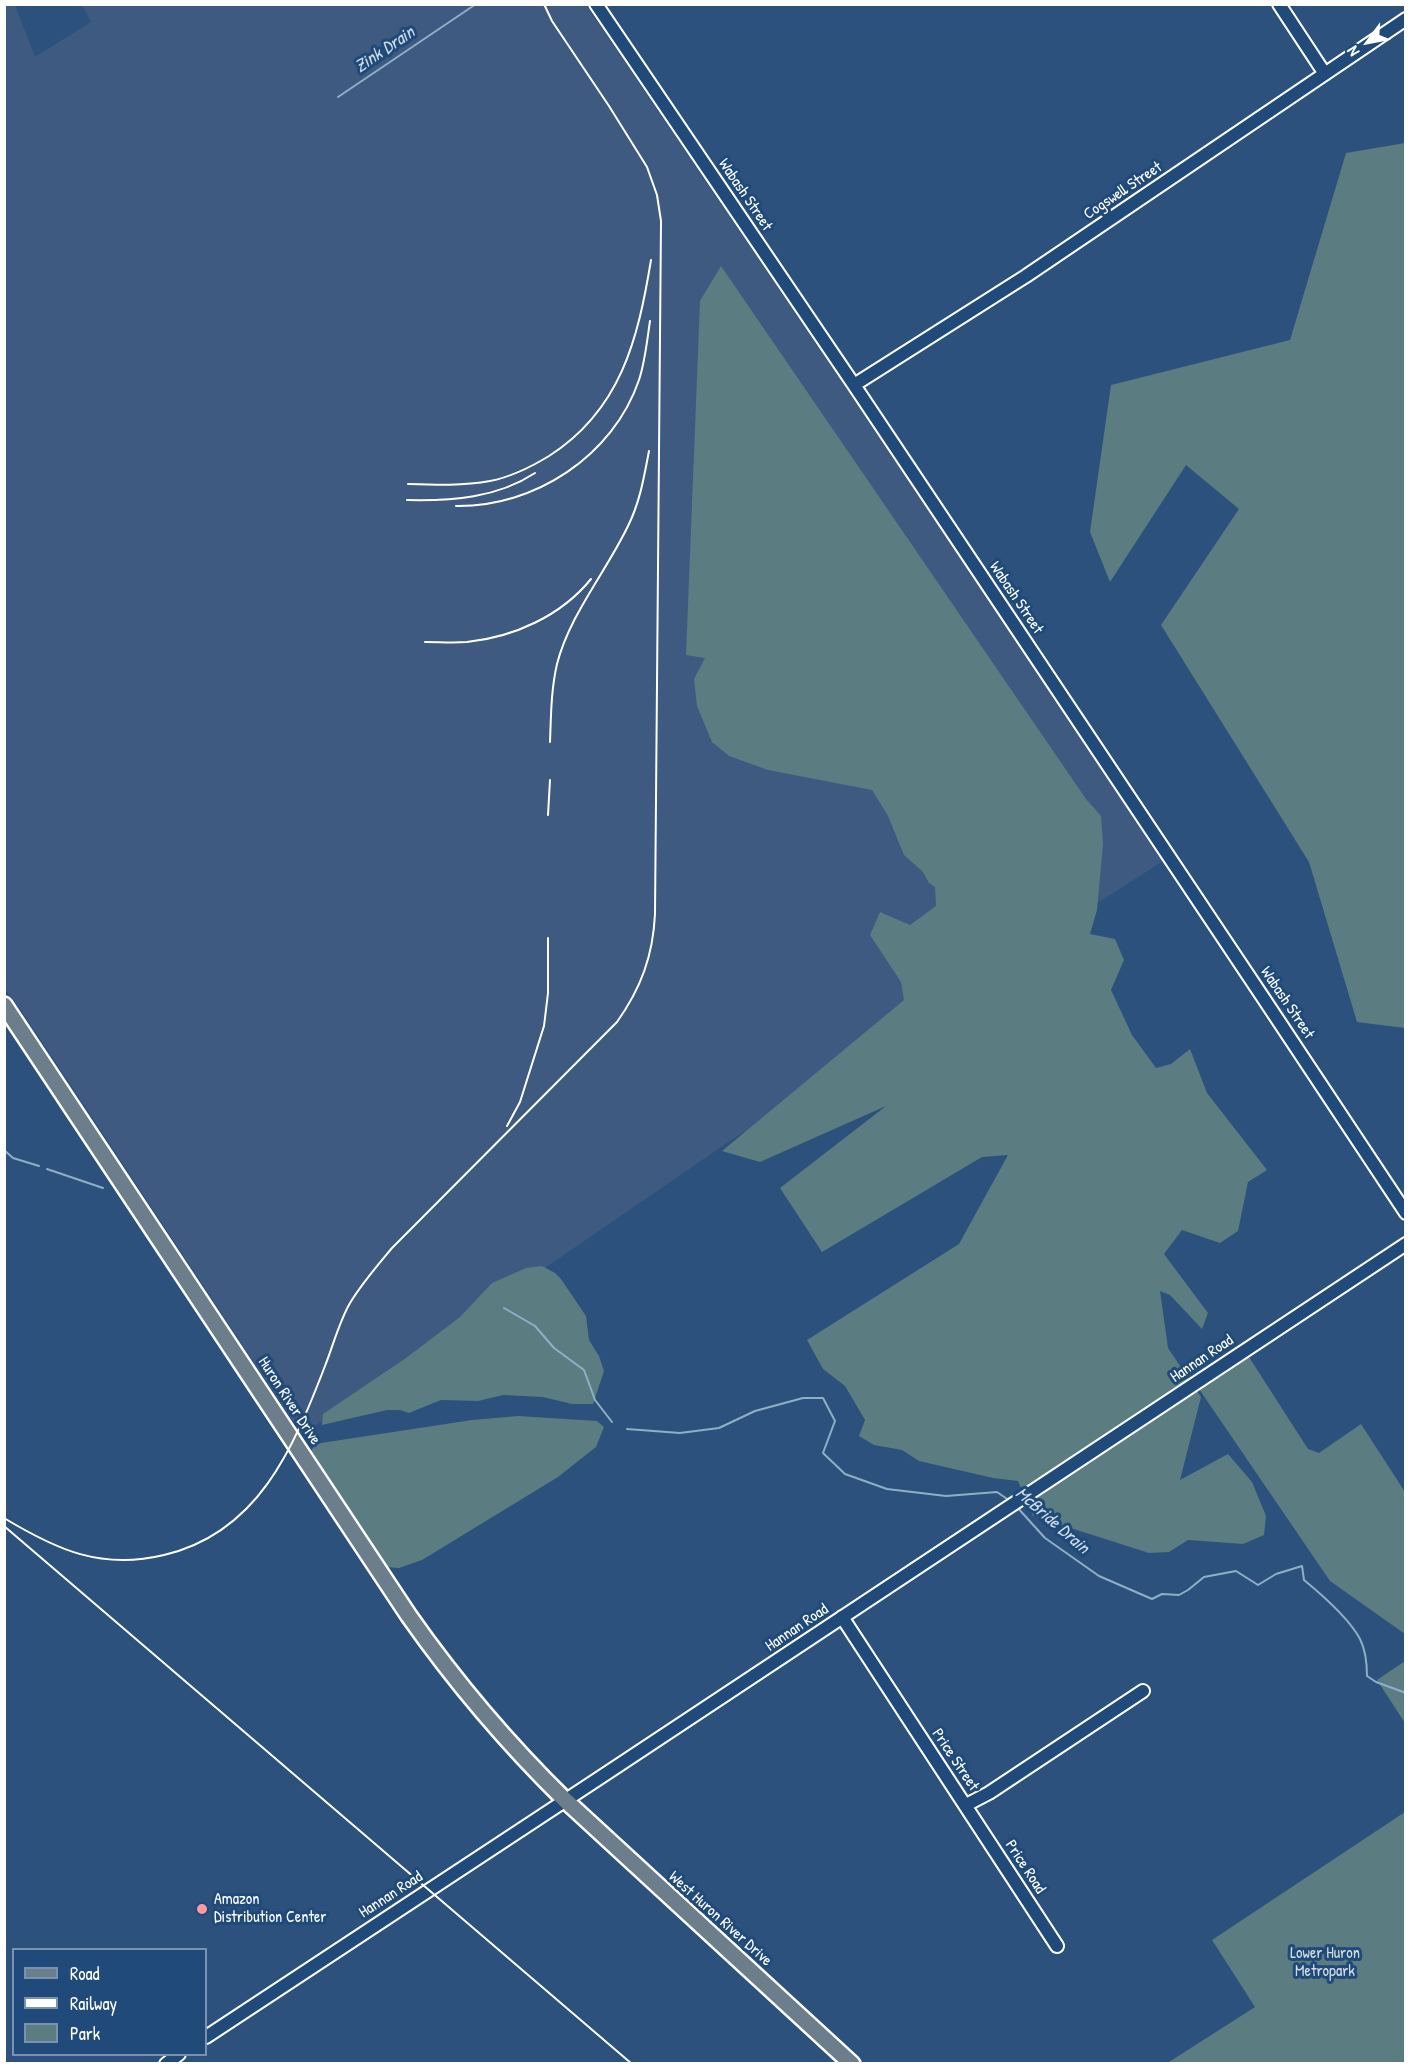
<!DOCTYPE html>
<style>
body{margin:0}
#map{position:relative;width:1410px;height:2068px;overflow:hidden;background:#2d517d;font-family:"Patrick Hand",sans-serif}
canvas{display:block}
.frame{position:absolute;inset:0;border:6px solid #fff;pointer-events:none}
.legend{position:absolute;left:12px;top:1948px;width:195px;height:108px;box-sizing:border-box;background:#1f4a7a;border:2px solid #7992af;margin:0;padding:8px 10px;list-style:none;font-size:18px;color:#fff}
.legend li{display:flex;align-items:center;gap:12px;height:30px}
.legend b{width:30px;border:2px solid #7992af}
.north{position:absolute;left:1338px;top:12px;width:60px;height:60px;-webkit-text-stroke:4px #1f4a7a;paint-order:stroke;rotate:238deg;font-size:16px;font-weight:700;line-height:24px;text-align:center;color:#fff}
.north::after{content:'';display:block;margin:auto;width:21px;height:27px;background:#fff;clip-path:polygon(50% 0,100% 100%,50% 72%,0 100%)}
</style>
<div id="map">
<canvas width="1410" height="2068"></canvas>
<div class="frame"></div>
<ul class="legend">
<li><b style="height:8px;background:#6c7d8c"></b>Road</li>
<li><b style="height:8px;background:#fff"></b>Railway</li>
<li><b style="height:16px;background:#5b7c81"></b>Park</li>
</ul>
<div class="north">N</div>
</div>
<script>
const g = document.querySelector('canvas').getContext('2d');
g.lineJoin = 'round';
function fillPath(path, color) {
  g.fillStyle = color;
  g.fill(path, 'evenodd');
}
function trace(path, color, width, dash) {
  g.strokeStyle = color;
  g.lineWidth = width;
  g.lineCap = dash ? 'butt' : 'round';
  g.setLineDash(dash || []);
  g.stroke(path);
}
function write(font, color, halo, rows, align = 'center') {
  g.font = font + ' "Patrick Hand",sans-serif';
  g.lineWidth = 6;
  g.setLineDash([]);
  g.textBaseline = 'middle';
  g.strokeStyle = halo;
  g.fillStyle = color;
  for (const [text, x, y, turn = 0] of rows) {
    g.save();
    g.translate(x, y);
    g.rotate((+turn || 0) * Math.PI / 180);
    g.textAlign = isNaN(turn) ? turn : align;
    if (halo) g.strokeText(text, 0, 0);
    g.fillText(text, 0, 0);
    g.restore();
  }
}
fillPath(new Path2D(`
 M5,5H15L35,57L91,22L82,5H586L1166,859L724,1145L302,1435L23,1013L5,989Z`), '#3e5a80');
fillPath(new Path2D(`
 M1405,143H1406L1405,1028L1357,1022L1309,862L1161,625L1239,509L1186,465L1110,582L1090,532L1111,385L1290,340L1346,153Z
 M721,266L1086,799L1101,816L1103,844L1097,910L1090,934L1115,939L1124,960L1111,990L1132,1035L1156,1068L1171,1064L1190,1049L1207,1093L1267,1170L1248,1182L1238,1231L1220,1243L1182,1230L1164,1254L1208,1313L1202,1329L1170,1295L1160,1291L1168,1348L1201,1397L1180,1480L1228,1454L1252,1482L1266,1516L1264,1535L1243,1544L1188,1540L1169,1552L1149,1553L1033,1516L1018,1481L993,1478L919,1461L902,1450L874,1445L859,1436L865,1420L845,1386L823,1369L807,1340L959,1244L1008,1155L982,1157L822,1252L780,1188L886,1106L760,1162L722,1151L904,1000L901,982L870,935L880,912L910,925L936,906L935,887L929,883L923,872L904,855L888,816L872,790L768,770L729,756L712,742L697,706L694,679L705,658L686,655L700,301Z
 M542,1266L555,1273L561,1279L586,1316L589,1340L599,1356L604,1371L593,1404H572L543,1397L503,1395L478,1401L441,1400L409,1413L400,1410H387L322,1425L323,1414L406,1358L460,1317L492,1283L526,1268Z
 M1249,1357L1308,1449L1319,1453L1361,1424L1405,1492V1634L1330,1581L1199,1389Z
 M518,1416L597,1421L604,1427L596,1447L558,1477L422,1560L399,1568L386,1567L311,1451L315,1445L321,1443L472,1420Z
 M1405,1661V1723L1377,1680Z
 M1405,1812V2063H1170L1169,2062L1255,2007L1212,1940Z`), '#5b7c81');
trace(new Path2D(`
 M338,97L476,4
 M4,1150L13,1158L39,1166
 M47,1169L103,1188
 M504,1308L535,1326L554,1348L584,1370L595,1400L612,1422
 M627,1429L680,1433L719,1428L755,1411L803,1398H823L835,1421L823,1453L845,1474L887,1489L946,1496L997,1492L1010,1501
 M1016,1506L1045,1538L1099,1576L1152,1599L1162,1594L1179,1595L1188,1590L1204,1577L1236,1571L1258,1585L1276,1574L1302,1566L1304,1580C1321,1594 1350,1620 1360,1639C1366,1651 1367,1664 1367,1676L1376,1682L1406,1693`), '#8fafc7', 2);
const minor = new Path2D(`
 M596,4L854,385L1262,996L1406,1213
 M1279,4L1325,74
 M854,385L1026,276L1406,19
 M842,1617L1057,1946
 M966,1805L989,1793L1143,1691
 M206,2037L607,1773L1406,1244
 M166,2064L179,2054`);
const major = new Path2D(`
 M4,1005L409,1616C456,1683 507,1743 565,1800L852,2064`);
trace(minor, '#fff', 16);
trace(major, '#fff', 20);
trace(minor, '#1f4a7a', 12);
trace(major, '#6c7d8c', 15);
trace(new Path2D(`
 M408,484C436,485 463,486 490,481C511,477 531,467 549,456C621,410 638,339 651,260
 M407,500C452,501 497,498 535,473
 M456,506C535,507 613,456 639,380C645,362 647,341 650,321
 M425,642C439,642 453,643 467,642C514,637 561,616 591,579
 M550,742C551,716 551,690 557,664C570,614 606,572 628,526C640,502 644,477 649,451
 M548,815L550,780
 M507,1126L520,1102L544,1026L548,993V938
 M4,1518C57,1550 101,1570 164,1555C258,1533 293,1449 325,1366C333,1346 339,1322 350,1303C362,1283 377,1266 392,1248L617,1022C641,988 653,956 655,914L661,221L657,195L647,167L609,106L552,21L544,4
 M4,1526L632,2064`), '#fff', 2);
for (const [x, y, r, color] of [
 [202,1909,6,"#ff9aa2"]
]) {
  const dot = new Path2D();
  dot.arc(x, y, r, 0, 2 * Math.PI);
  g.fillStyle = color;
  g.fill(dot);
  trace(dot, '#1f4a7a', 2);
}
write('16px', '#fff', '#1f4a7a', [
 ["Cogswell Street",1123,191,-34],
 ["Wabash Street",745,195,56],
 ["Wabash Street",1016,598,56],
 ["Wabash Street",1287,1003,56],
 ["Hannan Road",1202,1359,-34],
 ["Huron River Drive",289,1401,57],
 ["Hannan Road",797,1628,-34],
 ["Price Street",955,1760,56],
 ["Price Road",1025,1867,57],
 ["Hannan Road",391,1895,-33],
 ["West Huron River Drive",720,1919,42]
]);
write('16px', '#fff', '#1f4a7a', [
 ["Amazon",214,1900],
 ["Distribution Center",214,1918]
], 'left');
write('16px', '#d6dee0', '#1f4a7a', [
 ["Lower Huron",1325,1954],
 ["Metropark",1325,1972]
]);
write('italic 18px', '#d0dee8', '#1f4a7a', [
 ["Zink Drain",385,50,-34],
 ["McBride Drain",1052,1521,41]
]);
</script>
